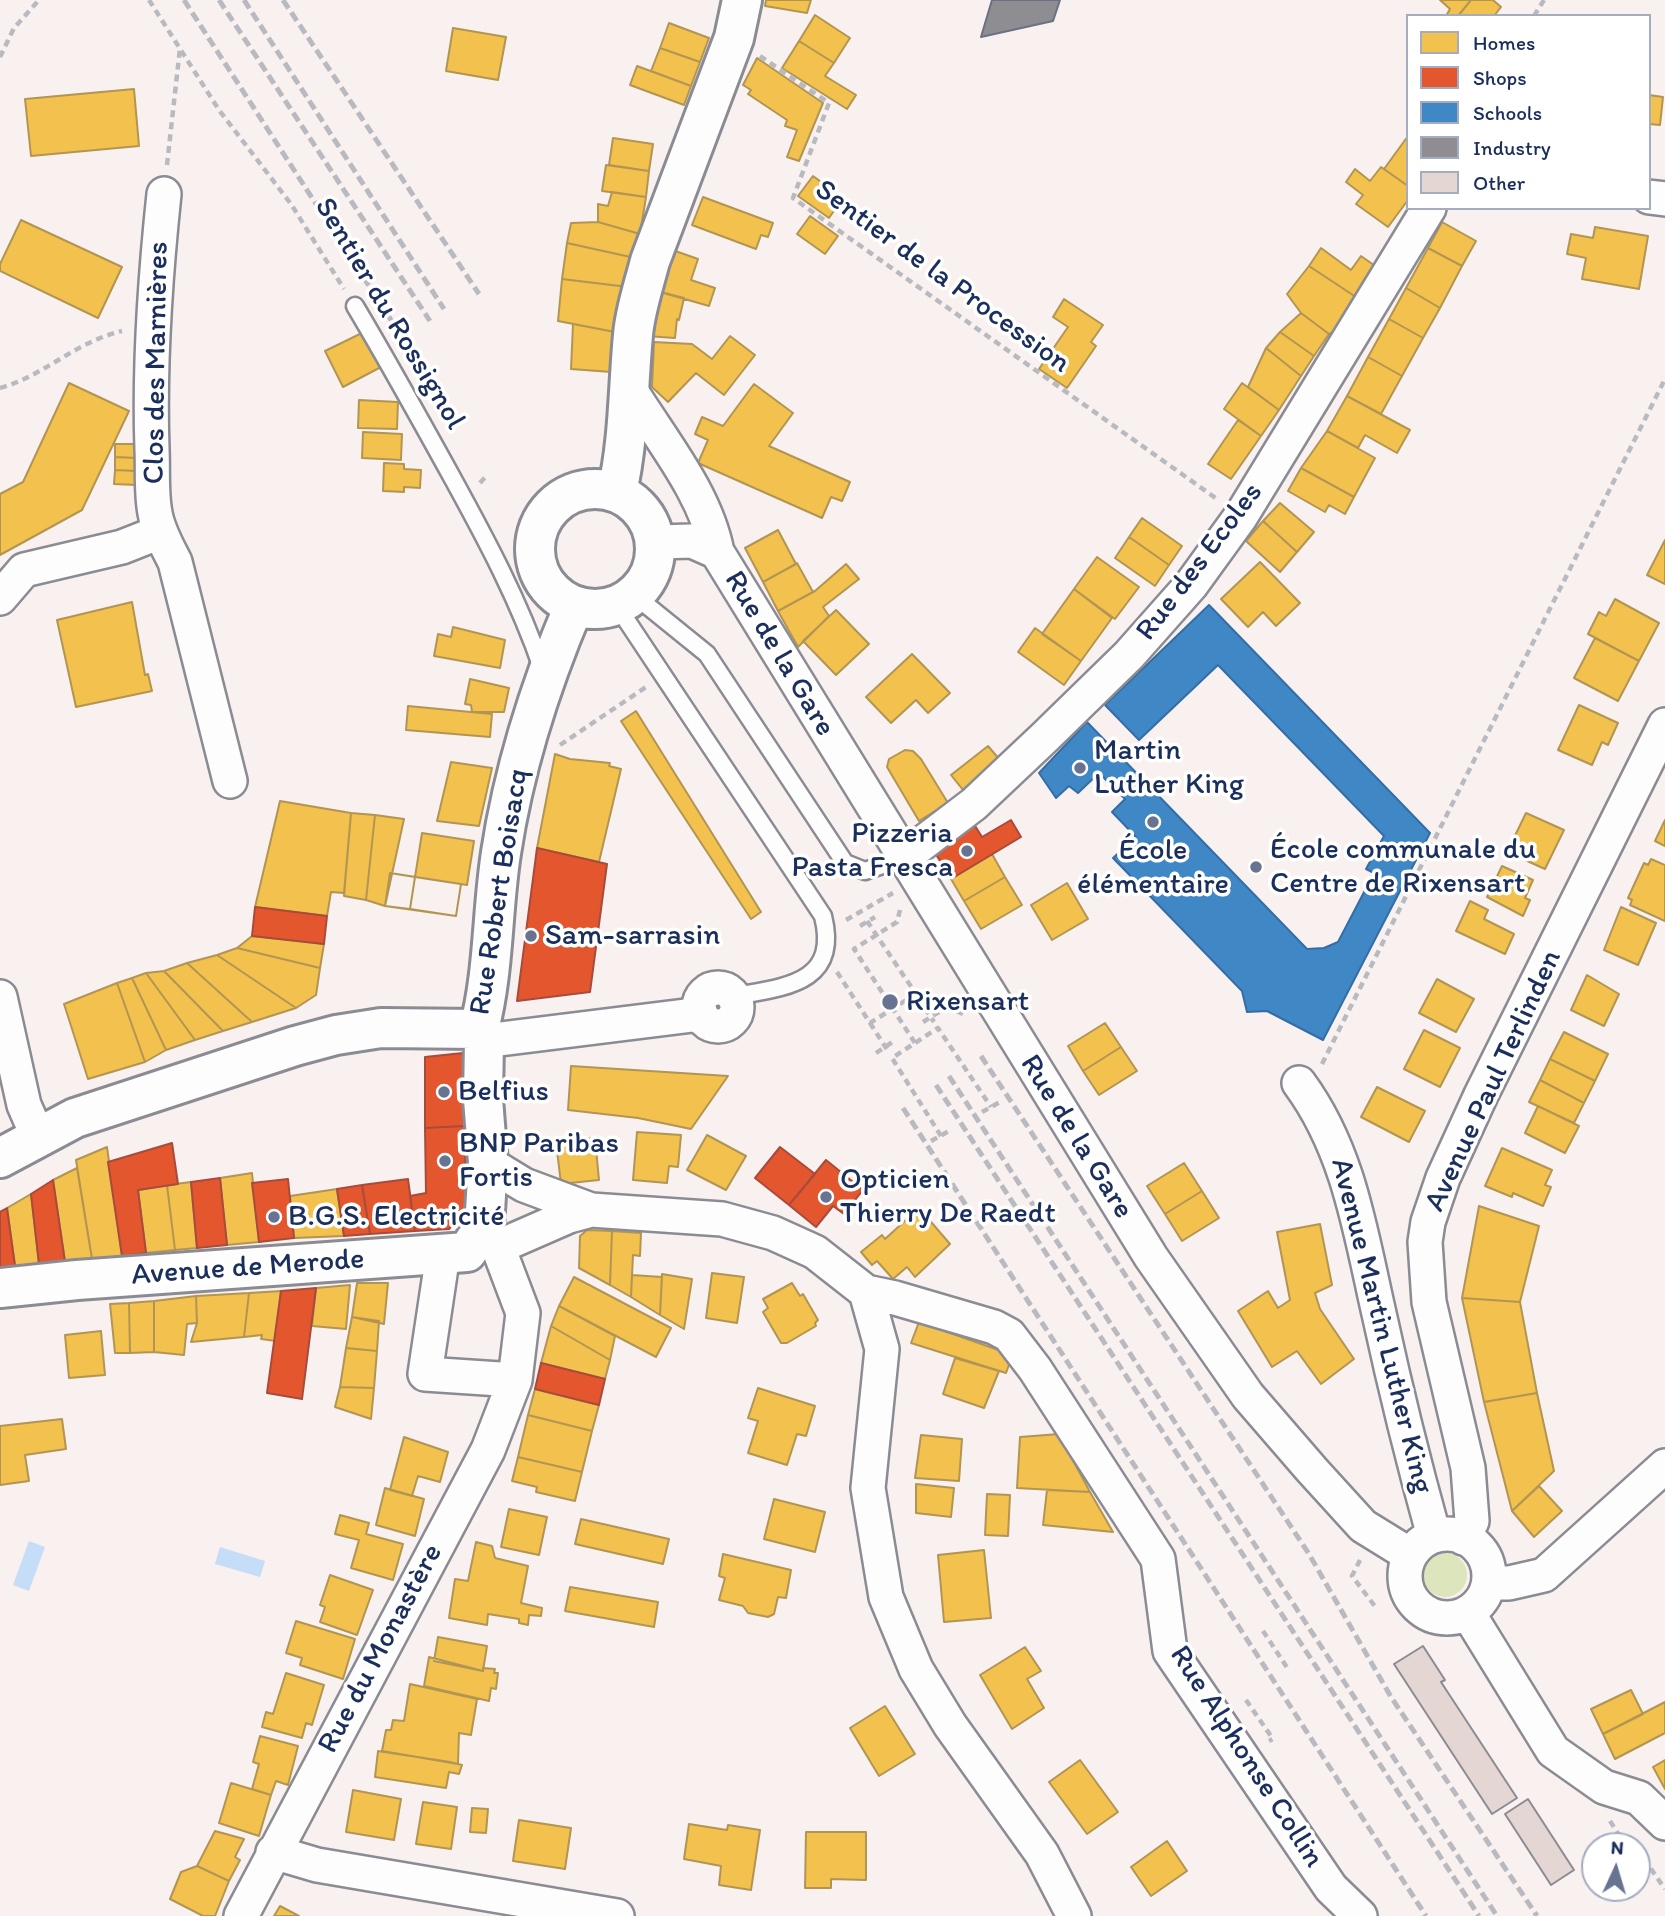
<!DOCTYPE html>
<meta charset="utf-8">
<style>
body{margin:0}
#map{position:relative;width:1665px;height:1916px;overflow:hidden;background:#f8f1f0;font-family:Itim,sans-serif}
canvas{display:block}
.legend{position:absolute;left:1406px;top:14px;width:245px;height:196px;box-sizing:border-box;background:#fff;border:2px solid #a4acbf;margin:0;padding:9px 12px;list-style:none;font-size:21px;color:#1b2f5e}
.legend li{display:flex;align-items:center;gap:14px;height:35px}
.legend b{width:35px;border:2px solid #a4acbf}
.north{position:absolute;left:1581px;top:1832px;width:70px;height:70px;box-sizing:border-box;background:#fff;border:2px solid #a4acbf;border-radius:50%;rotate:4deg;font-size:19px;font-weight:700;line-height:28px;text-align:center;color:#1b2f5e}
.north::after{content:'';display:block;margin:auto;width:24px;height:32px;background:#687391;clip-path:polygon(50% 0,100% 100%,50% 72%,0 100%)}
</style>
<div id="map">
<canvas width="1665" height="1916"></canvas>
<ul class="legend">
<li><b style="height:19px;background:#f2c14e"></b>Homes</li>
<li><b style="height:19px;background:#e4572e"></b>Shops</li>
<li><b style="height:19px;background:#3f88c5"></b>Schools</li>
<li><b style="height:19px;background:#8d8d92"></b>Industry</li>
<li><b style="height:19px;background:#e4d6d2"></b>Other</li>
</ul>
<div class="north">N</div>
</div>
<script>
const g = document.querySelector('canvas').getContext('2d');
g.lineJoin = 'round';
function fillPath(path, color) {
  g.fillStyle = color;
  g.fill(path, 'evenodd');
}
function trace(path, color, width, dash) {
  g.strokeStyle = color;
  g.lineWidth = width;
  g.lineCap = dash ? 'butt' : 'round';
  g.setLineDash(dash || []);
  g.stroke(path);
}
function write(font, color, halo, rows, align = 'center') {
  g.font = font + ' Itim,sans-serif';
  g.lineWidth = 7;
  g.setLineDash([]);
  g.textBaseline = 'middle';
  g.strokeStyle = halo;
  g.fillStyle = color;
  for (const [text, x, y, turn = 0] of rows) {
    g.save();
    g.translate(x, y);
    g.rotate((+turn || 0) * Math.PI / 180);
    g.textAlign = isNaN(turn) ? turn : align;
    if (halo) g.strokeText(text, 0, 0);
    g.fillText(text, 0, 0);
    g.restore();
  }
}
fillPath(new Path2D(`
 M1423 1575a22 22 0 1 1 44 0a22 22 0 1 1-44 0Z`), '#dce5bc');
fillPath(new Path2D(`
 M29,1541L45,1547L29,1591L13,1585Z
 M220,1547L265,1561L260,1577L215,1564Z`), '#c5ddf6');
const homes = new Path2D(`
 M766,0H811L807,13L765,6Z
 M1440,0H1471L1458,16H1446L1450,9Z
 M1471,0H1493L1501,7L1494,16H1458Z
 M815,15L850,38L834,63L799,41Z
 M669,23L709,38L700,62L660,48Z
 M453,28L506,37L498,80L446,71Z
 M799,41L834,63L825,76L856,95L847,109L782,68Z
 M660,48L700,62L691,86L651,71Z
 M757,58L823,103L799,161L787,157L797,130L785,126L787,120L748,94L751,90L743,85Z
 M637,66L691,86L684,105L630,85Z
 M134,89L139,146L31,156L25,99Z
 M1649,95L1663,97L1660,125L1649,124Z
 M1408,136V186L1384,169Z
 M613,138L653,144L649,171L609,165Z
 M606,165L649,171L646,197L602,191Z
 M1381,167L1408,186V200L1388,227L1356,204L1363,195L1346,182L1355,169L1370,181Z
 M813,176L843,198L829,218L798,196Z
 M612,192L646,197L640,234L598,222V204L608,206Z
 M703,197L773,223L768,237L761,235L756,249L692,225Z
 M810,216L838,236L825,254L797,234Z
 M21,220L122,267L98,318L0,271V264Z
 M598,222L640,234L635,258L567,243L571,223Z
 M1442,222L1476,241L1462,266L1428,248Z
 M1595,227L1648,236L1639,289L1582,279L1586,258L1567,254L1571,234L1593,238Z
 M567,243L635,258L628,287L562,279Z
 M667,248L698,259L691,280L715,288L709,306L653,290Z
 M1321,248L1351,270L1361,256L1388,275L1368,305L1309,266Z
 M1428,248L1462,266L1440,308L1406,288Z
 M1309,266L1368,305L1353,323L1329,334L1301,313L1287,294Z
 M562,279L628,287L615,332L558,321Z
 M1406,288L1440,308L1423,338L1389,319Z
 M653,290L684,298L679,320L677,319L675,338L646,336Z
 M1064,299L1103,325L1091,342L1096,346L1067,388L1039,369L1068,327L1053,317Z
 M1301,313L1329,334L1314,356L1280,332Z
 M1389,319L1423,338L1402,376L1368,357Z
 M573,324L615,332L611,372L571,369Z
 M364,332L381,367L343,387L325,351Z
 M1280,332L1314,356L1301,376L1266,348Z
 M730,336L755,355L724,395L696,373L668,402L652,387L654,342L692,344L712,359Z
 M1266,348L1301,376L1279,410L1248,387Z
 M1368,357L1402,376L1381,414L1347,396Z
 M69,383L129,411L82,510L0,555V494L23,482Z
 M1242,383L1279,410L1261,436L1224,409Z
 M754,384L793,413L769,446L850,482L842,501L831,497L822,518L698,463L708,440L695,434L702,417L723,426Z
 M1347,396L1410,430L1397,453L1365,435L1358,448L1327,431Z
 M359,400L398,402L397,429L358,428Z
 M1238,420L1261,436L1231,479L1208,464Z
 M1327,431L1375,458L1354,497L1301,468Z
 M363,432L402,434L401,460L362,458Z
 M115,444H137L136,458L115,457Z
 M115,457L136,458V471L115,470Z
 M384,463L404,464V469L421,470L420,488L404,487V492L383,491Z
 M1301,468L1354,497L1345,514L1329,505L1325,512L1288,491Z
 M115,470L136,471V485L114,484Z
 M1280,503L1314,532L1297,552L1263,521Z
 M1142,518L1182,546L1169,565L1129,537Z
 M1263,521L1297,552L1280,572L1246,541Z
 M778,530L796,564L763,582L745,548Z
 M1129,537L1169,565L1155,586L1115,558Z
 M1665,540V584L1647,575Z
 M1097,557L1139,587L1115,619L1074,589Z
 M1260,562L1300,603L1276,626L1263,612L1248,627L1221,599Z
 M797,563L813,592L778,611L763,582Z
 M846,564L859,579L823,607L829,616L798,647L778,611L815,591Z
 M1074,589L1112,618L1081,661L1042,634Z
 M1615,599L1659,623L1639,661L1588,634L1599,612L1606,616Z
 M132,602L145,675L148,674L152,691L76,707L57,620Z
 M836,610L869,644L836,675L803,641Z
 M453,627L505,640L500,668L434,656L438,634L451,637Z
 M1035,628L1081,661L1064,685L1018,652Z
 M1595,638L1639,661L1618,701L1574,678Z
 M912,654L950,693L928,713L916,700L891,723L866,697Z
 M470,679L509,688L504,712H472L471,705L465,704Z
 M1579,705L1618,723L1608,745L1602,742L1592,765L1558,750Z
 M408,706L492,714L490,737L406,730Z
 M636,711L761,912L751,919L621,721Z
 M988,746L1000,760L963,790L951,775Z
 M905,750L913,751L921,759L948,803L919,821L887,767L889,759Z
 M555,754L570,759L610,763L609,766L621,769L599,862L537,848Z
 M451,762L492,768L479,826L437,821Z
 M280,801L351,813L344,893L331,892L327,916L255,907Z
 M351,813L375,815L366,900L344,896Z
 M1526,813L1564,830L1545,869L1507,852Z
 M375,815L404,819L385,906L366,900Z
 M1665,820V846L1655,841Z
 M422,833L474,841L467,885L415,877Z
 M992,854L1005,877L964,901L951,879Z
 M1651,859L1665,865V921L1630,905L1632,900L1628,898L1644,863L1648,865Z
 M1502,866L1533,880L1525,898L1530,900L1523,916L1487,897Z
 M390,873L461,884L456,916L385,906Z
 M390,873L415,877L410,909L385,906Z
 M415,877L461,884L456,916L410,909Z
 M1005,877L1022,905L981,929L964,901Z
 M1067,883L1088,919L1052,940L1031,905Z
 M1470,901L1488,910L1484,919L1514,934L1505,954L1456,931Z
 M1621,907L1656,923L1638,965L1604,950Z
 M252,936L324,944L320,968L237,948Z
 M237,948L320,968L316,995L296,1008L217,955Z
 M217,955L296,1008L252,1022L187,963Z
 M187,963L252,1022L223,1031L164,971Z
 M164,971L223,1031L195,1040L146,973Z
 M146,973L195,1040L166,1050L132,978Z
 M1587,975L1619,994L1604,1026L1571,1010Z
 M132,978L166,1050L145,1062L117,983Z
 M1437,979L1474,999L1456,1032L1419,1013Z
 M117,983L145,1062L88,1079L64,1004Z
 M1105,1023L1121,1047L1083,1071L1068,1046Z
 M1424,1030L1460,1048L1440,1087L1404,1069Z
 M1564,1032L1608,1054L1595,1081L1550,1059Z
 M1121,1047L1137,1071L1099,1095L1083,1071Z
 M1550,1059L1595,1081L1584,1103L1540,1080Z
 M571,1066L728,1076L691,1129L638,1118L568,1110Z
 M1540,1080L1584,1103L1574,1123L1529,1102Z
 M1377,1087L1425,1111L1409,1142L1361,1117Z
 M1538,1106L1579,1126L1565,1153L1525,1133Z
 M637,1132L681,1135L678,1167L669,1166L667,1183L633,1180Z
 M707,1135L746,1156L726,1190L687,1170Z
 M595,1138L599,1180L561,1184L556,1142Z
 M107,1147L122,1256L92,1259L76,1160Z
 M1502,1148L1552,1170L1545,1185L1551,1187L1543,1206L1513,1193L1512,1197L1485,1186Z
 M1184,1163L1202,1191L1165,1214L1147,1186Z
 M77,1168L92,1259L65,1262L53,1180Z
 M252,1173L259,1242L227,1245L220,1178Z
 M191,1182L197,1248L175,1250L167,1185Z
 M167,1185L175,1250L146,1253L138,1190Z
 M337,1189L344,1236L294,1238L290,1196Z
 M1202,1191L1219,1218L1182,1241L1165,1214Z
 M31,1194L39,1264L15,1266L7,1208Z
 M1479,1206L1539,1226L1520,1302L1462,1298Z
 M919,1208L950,1244L915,1277L907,1267L893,1279L877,1261L872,1265L861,1252L882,1235L885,1239Z
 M1320,1224L1332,1285L1315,1293L1320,1309L1354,1359L1321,1384L1297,1351L1272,1367L1238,1311L1268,1291L1278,1308L1290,1300L1277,1232Z
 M587,1230L612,1231L610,1285L579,1268L580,1236Z
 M612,1231L641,1233L640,1256L633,1255L631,1297L610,1285Z
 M712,1273L744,1277L737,1323L706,1318Z
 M662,1274L692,1279L684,1329L660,1315Z
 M632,1275L662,1277L660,1315L631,1297Z
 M574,1277L671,1328L656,1357L559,1306Z
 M357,1283H388L384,1324L352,1317Z
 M792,1283L800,1296L803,1294L818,1320L815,1323L816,1326L787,1343H781L763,1312L768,1308L763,1299Z
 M350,1285L346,1329L312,1326L316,1288Z
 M281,1291L276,1341L261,1339L262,1335L244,1337L249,1293Z
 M249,1293L244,1337L191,1342L197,1323L196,1296Z
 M196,1296L197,1323L187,1324L184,1355L154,1352V1301Z
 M1462,1298L1520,1302L1537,1393L1484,1402Z
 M154,1301V1352L130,1353L129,1303Z
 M129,1303L130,1353H115L110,1304Z
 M559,1306L615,1336L610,1360L551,1326Z
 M352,1317L379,1321L377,1351L346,1348Z
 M919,1322L1004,1352L1010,1362L1006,1373L911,1343Z
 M551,1326L610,1360L605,1379L541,1363Z
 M101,1331L105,1375L69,1378L65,1335Z
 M346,1348L377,1351L374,1388L340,1387Z
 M955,1358L999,1371L984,1408L943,1394Z
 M340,1387L374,1388L371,1419L335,1407Z
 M758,1388L815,1406L806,1436L797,1434L787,1465L748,1453L758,1421L748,1418Z
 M535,1389L599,1405L592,1431L528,1415Z
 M1537,1393L1554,1471L1512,1511L1484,1402Z
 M528,1415L592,1431L582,1472L518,1457Z
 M62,1419L66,1449L25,1455L29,1481L0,1485V1426Z
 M1059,1434L1090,1492L1017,1488L1020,1437Z
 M921,1435L962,1439L959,1481L915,1478Z
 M404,1437L448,1452L440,1482L418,1476L412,1496L390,1490Z
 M518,1457L582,1472L575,1501L536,1492L537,1487L512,1481Z
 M916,1484L954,1488L951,1517L916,1513Z
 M1539,1486L1562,1511L1534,1537L1512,1511Z
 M385,1488L424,1499L415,1536L376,1525Z
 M1047,1490L1090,1492L1113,1532L1043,1525Z
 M987,1494L1010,1495L1008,1536L985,1535Z
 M774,1499L825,1512L815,1552L764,1539Z
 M509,1509L547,1517L539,1555L501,1547Z
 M340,1515L369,1523L366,1534L403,1544L393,1580L351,1568L359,1540L335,1534Z
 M581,1519L669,1539L663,1564L575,1544Z
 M476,1542L492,1546L495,1558L528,1566L521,1603L542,1608L541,1616L529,1615L528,1625L519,1623V1619L488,1614L487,1625L449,1618L455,1579L468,1581Z
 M984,1550L991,1618L944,1622L938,1555Z
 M723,1554L791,1570L786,1598L778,1597L774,1614L768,1617L748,1613L743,1606L719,1600L725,1578L719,1576Z
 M330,1575L373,1590L357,1635L320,1622L325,1607L320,1605Z
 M570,1587L658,1602L654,1627L565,1611Z
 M296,1621L355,1639L343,1679L300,1665L302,1658L286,1653Z
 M438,1637L487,1646L483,1671L434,1661Z
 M1025,1647L1041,1671L1027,1679L1044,1708L1012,1729L980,1675Z
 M429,1657L483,1671V1668L495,1669L494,1673H498L496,1689L491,1688L489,1701L424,1686Z
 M286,1673L324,1685L312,1725L306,1723L302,1738L262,1727L266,1712L273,1714Z
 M410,1684L477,1699L471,1735L459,1733L458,1764L382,1751L386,1730H391L393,1720L404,1721Z
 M1631,1690L1643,1714L1603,1734L1591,1709Z
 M1665,1702V1733L1615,1759L1603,1734Z
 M885,1706L915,1754L879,1776L850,1728Z
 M260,1736L298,1746L288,1785L276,1781L271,1795L252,1789L259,1764L253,1762Z
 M378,1751L450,1762L462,1765L459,1774L449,1772L446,1788L375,1777Z
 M1080,1760L1118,1812L1087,1834L1049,1782Z
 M1665,1760V1789L1653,1767Z
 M231,1783L271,1795L259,1836L219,1823Z
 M353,1790L401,1799L394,1840L346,1832Z
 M423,1802L457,1807L451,1849L416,1844Z
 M472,1808L488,1809L486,1833L470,1832Z
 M519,1820L571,1828L565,1869L513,1861Z
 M689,1824L727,1830L728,1825L760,1830L751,1890L719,1885L721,1866L684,1859Z
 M215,1831L244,1839L235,1857L240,1860L229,1881L197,1866Z
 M806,1832H866V1880L831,1879V1888H805Z
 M1167,1841L1187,1871L1151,1896L1131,1867Z
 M197,1866L229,1881L215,1916H203L170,1899L181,1872Z
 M280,1906L299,1916H274Z`);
fillPath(homes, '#f2c14e');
trace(homes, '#b29553', 2);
const shops = new Path2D(`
 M1011,820L1021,837L951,879L937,856L938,847L972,821L982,837Z
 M537,848L607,864L590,992L517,1001Z
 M255,907L327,916L324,944L252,936Z
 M463,1053L464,1126L425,1128V1057Z
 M464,1126L467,1208L449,1229L415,1231L410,1196L426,1193L425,1128Z
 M172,1143L178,1184L138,1190L146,1253L122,1256L108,1162Z
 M780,1147L815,1174L789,1205L755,1178Z
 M826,1160L863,1190L844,1214L833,1206L816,1227L789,1205Z
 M220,1178L227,1245L197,1248L191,1182Z
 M288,1179L294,1238L259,1242L252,1183Z
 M408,1179L415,1231L370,1234L362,1185Z
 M53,1180L65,1262L39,1264L31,1194Z
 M362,1185L370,1234L344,1236L337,1189Z
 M7,1208L15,1266L0,1267V1212Z
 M316,1288L302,1399L267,1393L281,1291Z
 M541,1363L605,1379L599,1405L535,1389Z`);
fillPath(shops, '#e4572e');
trace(shops, '#a84b3c', 2);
const schools = new Path2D(`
 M1209,605L1430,833L1323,1040L1267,1011L1247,1012L1242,991L1113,858L1136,837L1112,812L1125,799L1099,773L1078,793L1069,786L1056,798L1039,773L1087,722L1307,949L1324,948L1338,942L1374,873L1366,869L1384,836L1218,665L1139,740L1105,705Z`);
fillPath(schools, '#3f88c5');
trace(schools, '#346da6', 2);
const industry = new Path2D(`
 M992,0H1060L1053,21L981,37Z`);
fillPath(industry, '#8d8d92');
trace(industry, '#6b7182', 2);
const building = new Path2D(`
 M1423,1646L1445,1680L1441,1682L1517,1798L1492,1814L1394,1664Z
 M1528,1799L1574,1870L1551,1885L1505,1814Z`);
fillPath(building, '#e4d6d2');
trace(building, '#8b8b94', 2);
const lane = new Path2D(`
 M355,306C389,363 421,421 453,479C487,541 519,601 542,668
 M637,590L644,603L707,654L845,863L865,871L903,858
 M613,606L625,618L823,916C840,984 784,987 735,996`);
const street = new Path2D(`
 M164,194C155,279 149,364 152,449C153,470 151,493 155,513C158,531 167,546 175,562L230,781
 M1649,197L1665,199
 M631,391C662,441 706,494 717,552
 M657,542L692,541L717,552L1151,1257L1248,1396L1312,1470L1363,1526L1410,1555
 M0,598L24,570L122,547L160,532
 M903,858L974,804L1045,737L1129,655L1191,585L1241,516L1429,208
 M699 1007a19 19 0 1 1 38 0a19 19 0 1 1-38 0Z
 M0,997L24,1105L38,1137
 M484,1041L701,1014
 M1299,1083C1350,1152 1361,1236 1380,1318C1396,1392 1414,1464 1434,1536
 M488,1163L524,1185L591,1210
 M498,1247L569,1216L591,1210L722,1219L773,1233L815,1252L866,1292L895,1298L994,1327L1009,1335L1035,1369L1158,1559L1170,1651L1331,1888L1360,1916
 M443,1254L425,1374L515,1380L523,1313L498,1247L485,1229
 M866,1292L882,1349L868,1488L886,1597L916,1669L950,1725L1042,1854L1074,1916
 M1405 1576a42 42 0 1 1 84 0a42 42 0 1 1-84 0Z
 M1463,1538L1472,1521L1468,1468L1429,1302L1425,1242L1428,1222L1443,1178L1481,1095L1665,725
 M1489,1583H1509L1544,1575L1665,1466
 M1468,1613L1553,1751L1604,1787L1639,1798L1665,1823
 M273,1852L317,1865L617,1916
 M241,1916L488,1450L515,1380`);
const secondary = new Path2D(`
 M535 549a60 60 0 1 1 120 0a60 60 0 1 1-120 0Z
 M617,492C629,439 628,388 633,335C635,310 644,285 650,261L734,38L742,0
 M0,1158L75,1118L295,1046L336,1035L381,1028L479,1029
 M0,1288L77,1280L467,1252L484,1227L488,1163L483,1099L484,1041L479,1029C494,972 492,911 501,853C514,767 540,686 574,606`);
trace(lane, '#8b8b94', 21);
trace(street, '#8b8b94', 38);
trace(secondary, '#8b8b94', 44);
trace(new Path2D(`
 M149,0L219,110L291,204L344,289
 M1534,16L1544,0
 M760,56L829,103L793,198L1217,499
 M0,57L14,28L39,0
 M167,165L180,48
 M0,388C44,376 75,342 122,331
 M480,483L488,474
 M560,745L646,687
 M900,910L897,922L854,949L915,1043
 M846,920L893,893
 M867,921L916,994L963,1014
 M860,926L875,917
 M837,972L870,1023L916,994L934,1022
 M923,1022L939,1012
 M870,1023L888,1051
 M876,1053L894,1041
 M1322,1064L1665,379
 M982,1112L1000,1102
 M941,1136L892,1058L938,1028L991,1107
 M931,1141L951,1130
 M1360,1560L1352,1576L1377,1609
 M1263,1631L1288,1669
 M1246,1700L1273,1739L1269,1741
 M1610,1821L1619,1835L1634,1846
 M1637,1849L1665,1889`), '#b8babf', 4.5, [7, 5]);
trace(lane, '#fefdfd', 16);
trace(street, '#fefdfd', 33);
trace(secondary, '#fefdfd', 38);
trace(new Path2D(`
 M184,0L404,340
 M219,0L430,321
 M244,0L444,309
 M283,0L479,294
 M981,1056L1309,1554L1391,1697L1537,1916
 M949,1076L1497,1916
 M936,1085L1479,1916
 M903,1108L1426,1916`), '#b8babf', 5, [10, 5]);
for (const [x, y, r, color] of [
 [1080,768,7,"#687391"],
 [1153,822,7,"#687391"],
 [967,851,7,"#687391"],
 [1256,867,7,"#687391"],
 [531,936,7,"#687391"],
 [890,1002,9,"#687391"],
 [444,1092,7,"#687391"],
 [445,1161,7,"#687391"],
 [826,1197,7,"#687391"],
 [274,1217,7,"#687391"]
]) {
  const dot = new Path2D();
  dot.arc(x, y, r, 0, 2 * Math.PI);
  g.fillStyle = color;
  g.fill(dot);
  trace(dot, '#fff', 2.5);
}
write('30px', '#1b2f5e', '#fff', [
 ["Sentier de la Procession",942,277,36],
 ["Sentier du Rossignol",389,314,59],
 ["Clos des Marnières",157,363,-89],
 ["Rue des Ecoles",1200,562,-53],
 ["Rue de la Gare",779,654,59],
 ["Rue Robert Boisacq",500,892,-81],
 ["Avenue Paul Terlinden",1494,1081,-65],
 ["Rue de la Gare",1076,1137,58],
 ["Avenue de Merode",248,1268,-4],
 ["Avenue Martin Luther King",1381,1326,76],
 ["Rue du Monastère",381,1649,-62],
 ["Rue Alphonse Collin",1246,1757,57]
]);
write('30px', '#1b2f5e', '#fff', [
 ["Martin",1094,751],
 ["Luther King",1094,785],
 ["Pizzeria",953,834,"right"],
 ["Pasta Fresca",953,868,"right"],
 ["École communale du",1270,850],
 ["Centre de Rixensart",1270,884],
 ["École",1153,851,"center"],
 ["élémentaire",1153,885,"center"],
 ["Sam-sarrasin",545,936],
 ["Rixensart",906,1002],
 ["Belfius",458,1092],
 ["BNP Paribas",459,1144],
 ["Fortis",459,1178],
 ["Opticien",840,1180],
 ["Thierry De Raedt",840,1214],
 ["B.G.S. Electricité",288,1217]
], 'left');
</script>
